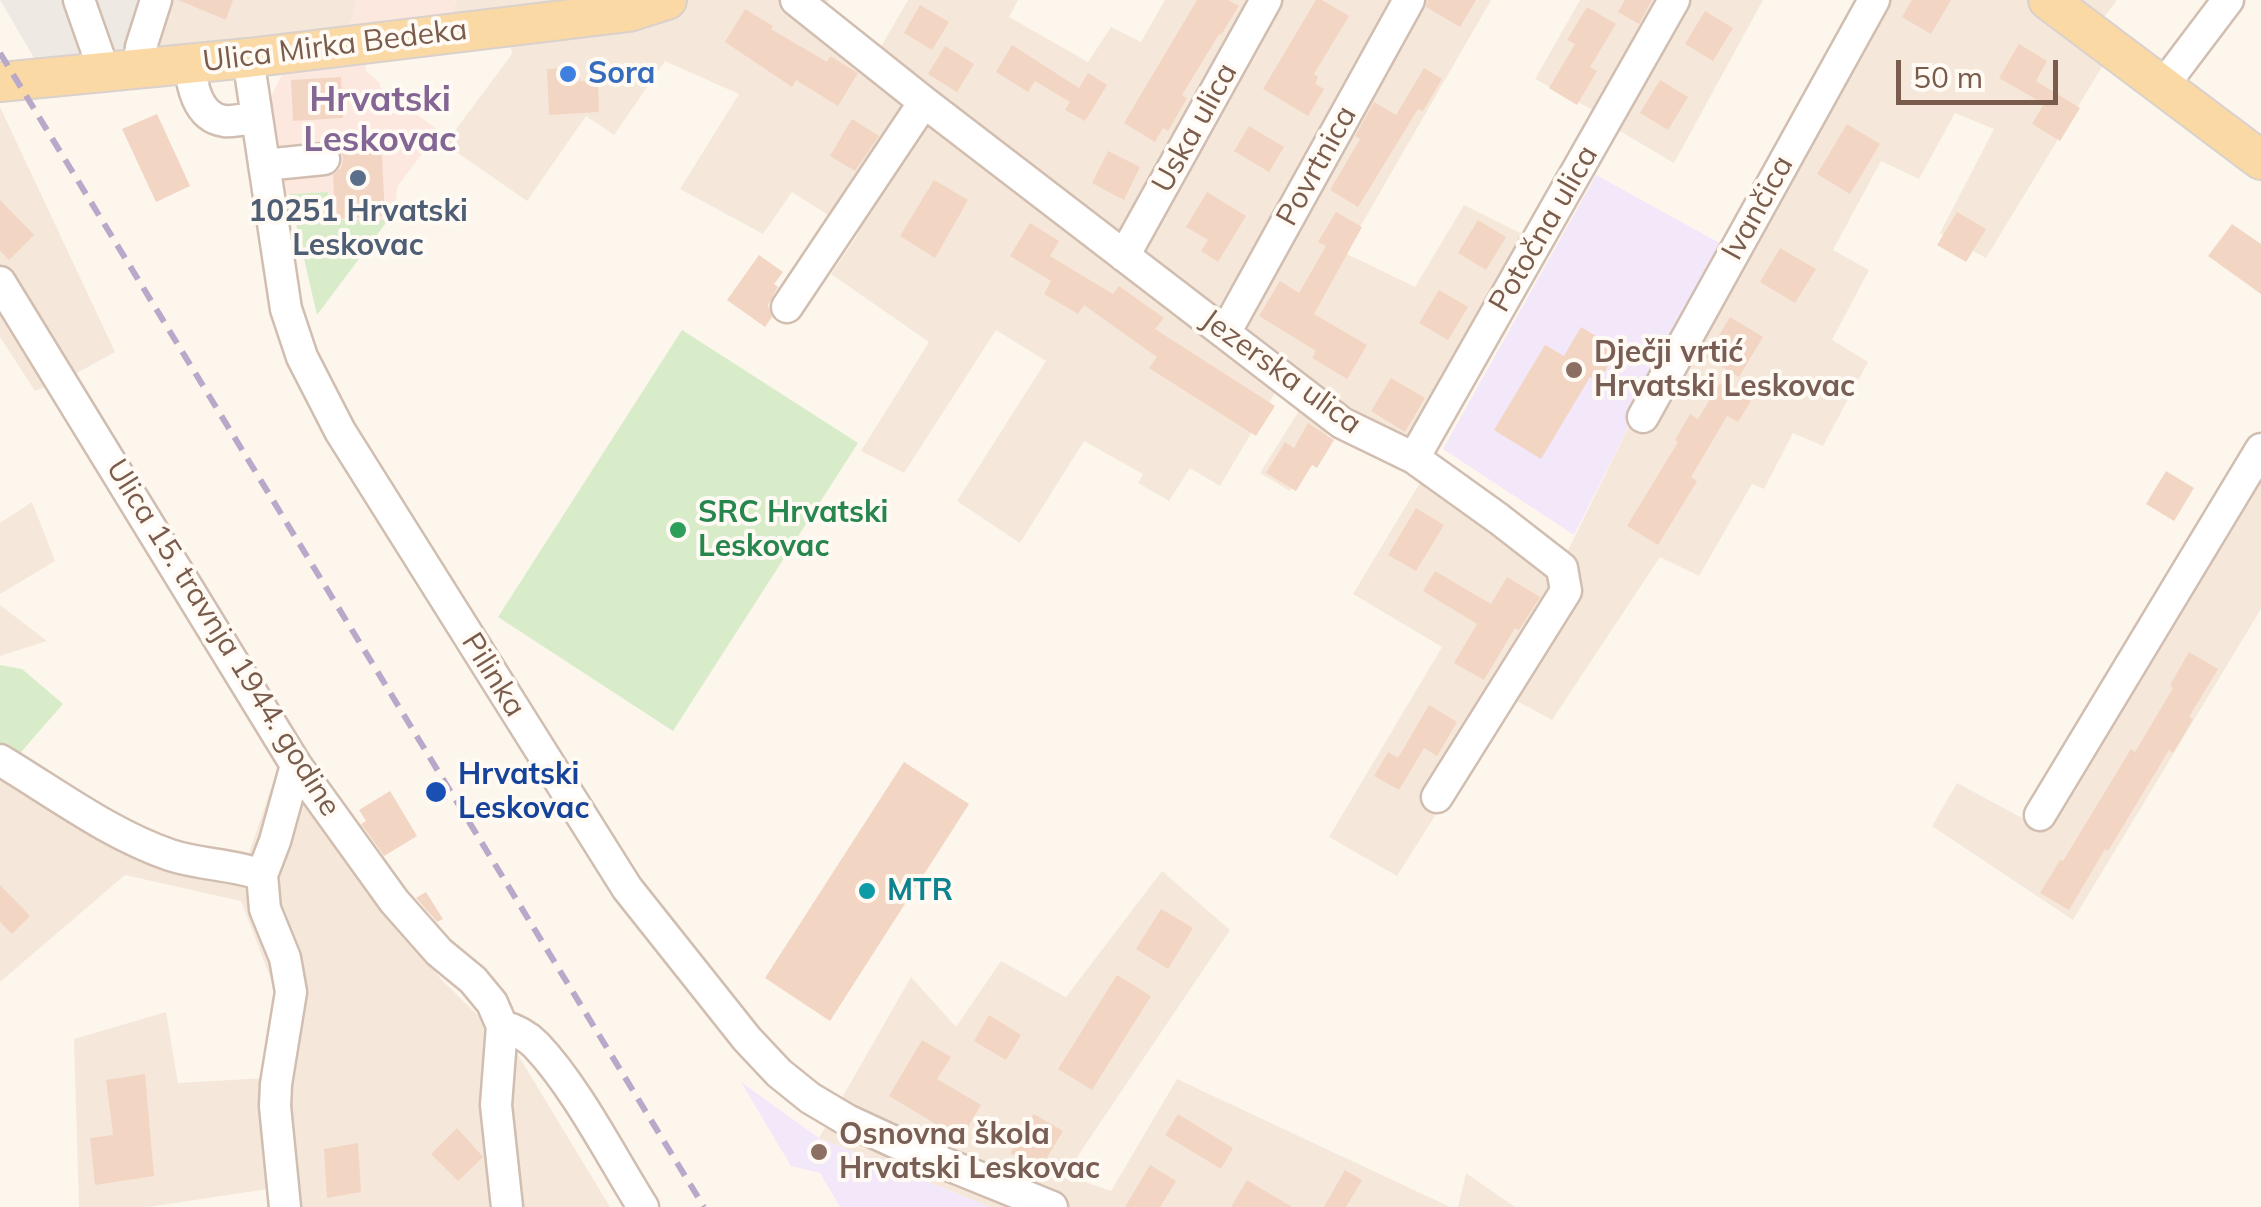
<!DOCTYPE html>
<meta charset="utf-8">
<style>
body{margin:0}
#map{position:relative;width:2261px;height:1207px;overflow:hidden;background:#fdf6ec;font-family:Mulish,sans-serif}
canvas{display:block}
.scale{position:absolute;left:1896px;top:60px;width:162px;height:45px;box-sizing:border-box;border:5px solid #7a5c4d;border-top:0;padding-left:12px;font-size:30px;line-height:35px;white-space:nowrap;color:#7a5c4d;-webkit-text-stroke:8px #fffaf3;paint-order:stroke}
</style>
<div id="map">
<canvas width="2261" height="1207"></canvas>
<div class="scale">50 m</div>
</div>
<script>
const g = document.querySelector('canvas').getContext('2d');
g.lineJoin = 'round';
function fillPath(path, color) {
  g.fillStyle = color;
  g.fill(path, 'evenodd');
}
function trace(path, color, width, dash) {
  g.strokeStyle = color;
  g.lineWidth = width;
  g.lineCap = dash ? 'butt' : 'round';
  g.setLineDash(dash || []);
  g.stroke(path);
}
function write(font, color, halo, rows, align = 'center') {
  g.font = font + ' Mulish,sans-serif';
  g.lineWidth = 8;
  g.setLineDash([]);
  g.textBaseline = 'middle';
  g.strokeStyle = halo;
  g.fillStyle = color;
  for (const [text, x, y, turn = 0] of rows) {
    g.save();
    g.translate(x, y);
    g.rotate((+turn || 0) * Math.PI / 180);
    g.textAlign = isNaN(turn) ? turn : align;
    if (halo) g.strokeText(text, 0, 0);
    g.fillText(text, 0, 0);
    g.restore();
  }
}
fillPath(new Path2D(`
 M162,0H357L347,36L158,53L151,33Z
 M456,0H829L811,25L870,66L908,0H1018L1009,17L1088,62L1111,27L1141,42L1165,0H1491L1345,253L1415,287L1464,205L1528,237L1410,438H1403L1373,424L1347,404L1290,491L1260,473L1317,382L1292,364L1220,486L1190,468L1169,501L1138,483L1143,474L1084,441L1020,543L957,501L1046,361L996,330L904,473L861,451L929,342L831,274L858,234L792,192L763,234L680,189L739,94L665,61L614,135L586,116L527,201L445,144L512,54L507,19L448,25Z
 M1580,0H1763L1674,163L1613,127L1615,122L1535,79Z
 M1878,0H2117L2083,45L2105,62L1986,258L1940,233L1994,129L1955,113L1919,179L1881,161L1833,250L1869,270L1832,340L1868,362L1823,446L1793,433L1764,489L1752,484L1699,576L1660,557L1552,720L1495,689L1440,808L1397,876L1329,837L1442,647L1353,594L1424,476L1555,577L1634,416Z
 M0,107L115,352L75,374L35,391L0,337Z
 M2261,466V609L2073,920L1932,826L1957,783L2039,827Z
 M32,502L55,561L0,594V523Z
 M0,605L47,641L0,656Z
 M0,750L150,836L248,856L277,771L441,979L518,1055L610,1207H267L268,1189L148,1207H79L74,1039L166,1012L178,1083L266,1078L276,992L241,901L125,875L0,982Z
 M1162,871L1230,930L1065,1175L1111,1191L1177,1079L1450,1207H990L819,1138L911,977L956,1027L1001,961L1066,997Z
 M1466,1173L1515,1207H1458Z`), '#f5e8da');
fillPath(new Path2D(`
 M357,0H456L448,25L347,36Z
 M365,52L366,71L381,84L379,86L439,131L397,187L395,213L388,220H334L328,192L280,195L269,100L283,73Z`), '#fde8e0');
fillPath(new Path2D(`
 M0,0H148L125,53L40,68Z`), '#efe9e4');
fillPath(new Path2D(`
 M1596,175L1727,247L1634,416L1574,535L1443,449Z
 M741,1082L819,1138L990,1207H840L820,1173L791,1166Z`), '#f3e8fa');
fillPath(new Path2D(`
 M328,192L334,220H388L317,315L289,194Z
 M682,330L858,443L673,731L498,617Z
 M0,665L22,669L63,704L15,759L0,750Z`), '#d8ecc9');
fillPath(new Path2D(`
 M178,0H233L226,20Z
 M1197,0H1228L1239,6L1221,35L1219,34L1182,95L1187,98L1168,131L1163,128L1155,142L1124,123Z
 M1316,0H1322L1349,16L1314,74L1318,77L1315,84L1324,89L1308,116L1263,89Z
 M1428,0H1476L1460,27L1426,7Z
 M1625,0H1652L1639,24L1618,12Z
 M1912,0H1951L1931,34L1902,17Z
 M920,5L949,22L932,50L904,33Z
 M1587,7L1616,24L1590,67L1597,71L1577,105L1549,88L1575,44L1567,40Z
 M745,9L773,26L771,29L827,62L830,56L858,73L838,106L796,80L792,87L725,42Z
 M1705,11L1733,28L1713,61L1685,44Z
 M2019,44L2047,61L2036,81L2080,108L2060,141L2032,124L2044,104L1999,78Z
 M1012,45L1079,88L1088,73L1107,85L1085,121L1065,110L1070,102L1035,81L1028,92L996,72Z
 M945,46L974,64L957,92L928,74Z
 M579,67L580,81L598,80L599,112L549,115L547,69Z
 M1424,68L1442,79L1423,111L1418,109L1358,207L1330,190L1360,139L1355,136L1374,102L1396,115Z
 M341,77L343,118L293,121L291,80Z
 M1660,80L1688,97L1668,130L1640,113Z
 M157,114L190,186L156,202L122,129Z
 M852,119L879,136L855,171L830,156Z
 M1847,124L1880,144L1850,194L1817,174Z
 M1249,126L1284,147L1269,172L1234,151Z
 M381,137L385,216L335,219L333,175L341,168L343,158L340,149L331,140Z
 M1108,151L1140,167L1124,200L1092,183Z
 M934,180L968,200L935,258L900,236Z
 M1207,192L1246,216L1218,262L1201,251L1208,240L1186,227Z
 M0,200L34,235L9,260L0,251Z
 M1336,212L1362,227L1314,314L1367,345L1347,379L1312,358L1316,351L1259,316L1280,281L1299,293L1326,246L1318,242Z
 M1957,212L1986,229L1966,262L1937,245Z
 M1478,220L1506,237L1486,270L1458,253Z
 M1030,223L1059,241L1050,256L1113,294L1119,286L1164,318L1155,329L1275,406L1256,436L1149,368L1157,357L1084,305L1078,314L1044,294L1051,281L1010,256Z
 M2232,224L2261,244V294L2208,256Z
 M1780,248L1816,269L1795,303L1760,282Z
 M759,255L783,272L774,284L778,287L768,305L772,317L765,327L727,300Z
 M1439,290L1468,307L1448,340L1419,323Z
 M1730,317L1763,337L1739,377L1706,357Z
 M1581,327L1618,349L1598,383L1590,377L1541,459L1494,430L1545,345L1564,356Z
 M1391,378L1425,398L1405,432L1371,411Z
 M1720,383L1751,401L1738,422L1727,416L1691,477L1697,481L1658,545L1627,526L1678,442L1675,440L1690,414L1698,419Z
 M1308,423L1334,440L1317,468L1312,465L1296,491L1266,473L1285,442L1294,448Z
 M2166,471L2194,488L2174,521L2146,504Z
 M1416,508L1444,525L1416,571L1388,555Z
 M1435,571L1491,604L1507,577L1540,597L1519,630L1515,628L1484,680L1454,663L1477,624L1423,591Z
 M2189,652L2218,669L2189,717L2193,719L2173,753L2169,750L2108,851L2105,849L2069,910L2040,893L2060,860L2063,861L2131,749L2135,752L2173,688L2170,685Z
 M1429,705L1457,722L1437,756L1424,748L1399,790L1374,776L1388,752L1398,758Z
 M904,762L969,804L830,1021L765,978Z
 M390,791L417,836L384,856L361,824L366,821L359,810Z
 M0,885L30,916L12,934L0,922Z
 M426,892L443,919L437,922L416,898Z
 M1161,909L1193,928L1168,969L1136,949Z
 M1117,975L1151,996L1092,1090L1058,1069Z
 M989,1015L1021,1035L1006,1060L974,1041Z
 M922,1040L951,1057L937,1079L981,1105L961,1139L889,1096Z
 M145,1074L154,1176L95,1185L90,1138L113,1135L106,1080Z
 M1034,1114L1063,1131L1039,1171L1010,1153Z
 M1178,1114L1233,1148L1221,1169L1165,1135Z
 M457,1128L483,1157L458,1181L431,1154Z
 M358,1143L361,1192L327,1198L324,1149Z
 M1150,1165L1176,1181L1160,1207H1125Z
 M1345,1170L1362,1180L1346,1207H1324Z
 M1247,1180L1292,1207H1231Z`), '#f3d5c3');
const minor = new Path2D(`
 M79,0L104,71
 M796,0L924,102L1342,423L1414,458L1499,519L1562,568L1566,591L1437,797
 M248,58L286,309L302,357L340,431L627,888L747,1039L779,1073L810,1098L847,1120L914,1151L1052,1207
 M189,63C192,85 197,117 224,121C235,122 246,119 256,117
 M138,68L141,47L156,0
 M2163,86L2228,0
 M264,165L324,159
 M1124,256L1266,0
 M0,282L296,765L394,901L439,952L473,980L492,1003L502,1026L496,1105L507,1207
 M787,307L924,102
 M1225,333L1409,0
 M1643,417L1874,0
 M1414,458L1674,0
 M0,760C55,793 109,834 170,855C200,865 232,864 262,875
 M2040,815L2261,449
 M502,1026C514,1029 527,1036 536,1045C576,1087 611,1156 643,1207
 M285,1207L275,1106L276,1084L291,992L285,958L265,909L262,875L275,841L296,765`);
const major = new Path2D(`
 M2048,0L2261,160
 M0,82L248,58L629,12L667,0`);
trace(minor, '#d1beb0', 35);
trace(major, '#dad1cd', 42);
trace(minor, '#fff', 30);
trace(major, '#fbd9a5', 38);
trace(new Path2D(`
 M0,53L704,1207`), '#b9a8c9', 6, [15, 10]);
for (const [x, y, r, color] of [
 [568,74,10,"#3f7fe0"],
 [358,178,10,"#5c6f8a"],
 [1574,370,10,"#8d6e63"],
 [678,530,10,"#2e9e5b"],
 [436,792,12,"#1a4fb4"],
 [867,891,10,"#0f9aa8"],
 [819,1152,10,"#8d6e63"]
]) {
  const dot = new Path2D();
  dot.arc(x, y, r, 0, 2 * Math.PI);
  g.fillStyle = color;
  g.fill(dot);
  trace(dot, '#fffaf3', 4);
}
write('30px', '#7a5c4d', '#fffaf3', [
 ["Ulica Mirka Bedeka",335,46,-7],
 ["Uska ulica",1195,128,-61],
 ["Povrtnica",1317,166,-61],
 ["Ivančica",1758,208,-61],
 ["Potočna ulica",1544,229,-60],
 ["Jezerska ulica",1281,372,36],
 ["Ulica 15. travnja 1944. godine",223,638,58],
 ["Pilinka",493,675,58]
]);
write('bold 30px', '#366cbe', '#fffaf3', [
 ["Sora",588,74]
], 'left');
write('bold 30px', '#4e5e75', '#fffaf3', [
 ["10251 Hrvatski",358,212],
 ["Leskovac",358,246]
]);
write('bold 30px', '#785e54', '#fffaf3', [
 ["Dječji vrtić",1594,353],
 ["Hrvatski Leskovac",1594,387],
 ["Osnovna škola",839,1135],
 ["Hrvatski Leskovac",839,1169]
], 'left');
write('bold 30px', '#27864d', '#fffaf3', [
 ["SRC Hrvatski",698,513],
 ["Leskovac",698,547]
], 'left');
write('bold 30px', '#164399', '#fffaf3', [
 ["Hrvatski",458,775],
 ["Leskovac",458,809]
], 'left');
write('bold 30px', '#0d838f', '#fffaf3', [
 ["MTR",887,891]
], 'left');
write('bold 35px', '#846695', '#fffaf3', [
 ["Hrvatski",380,100],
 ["Leskovac",380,140]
]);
</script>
